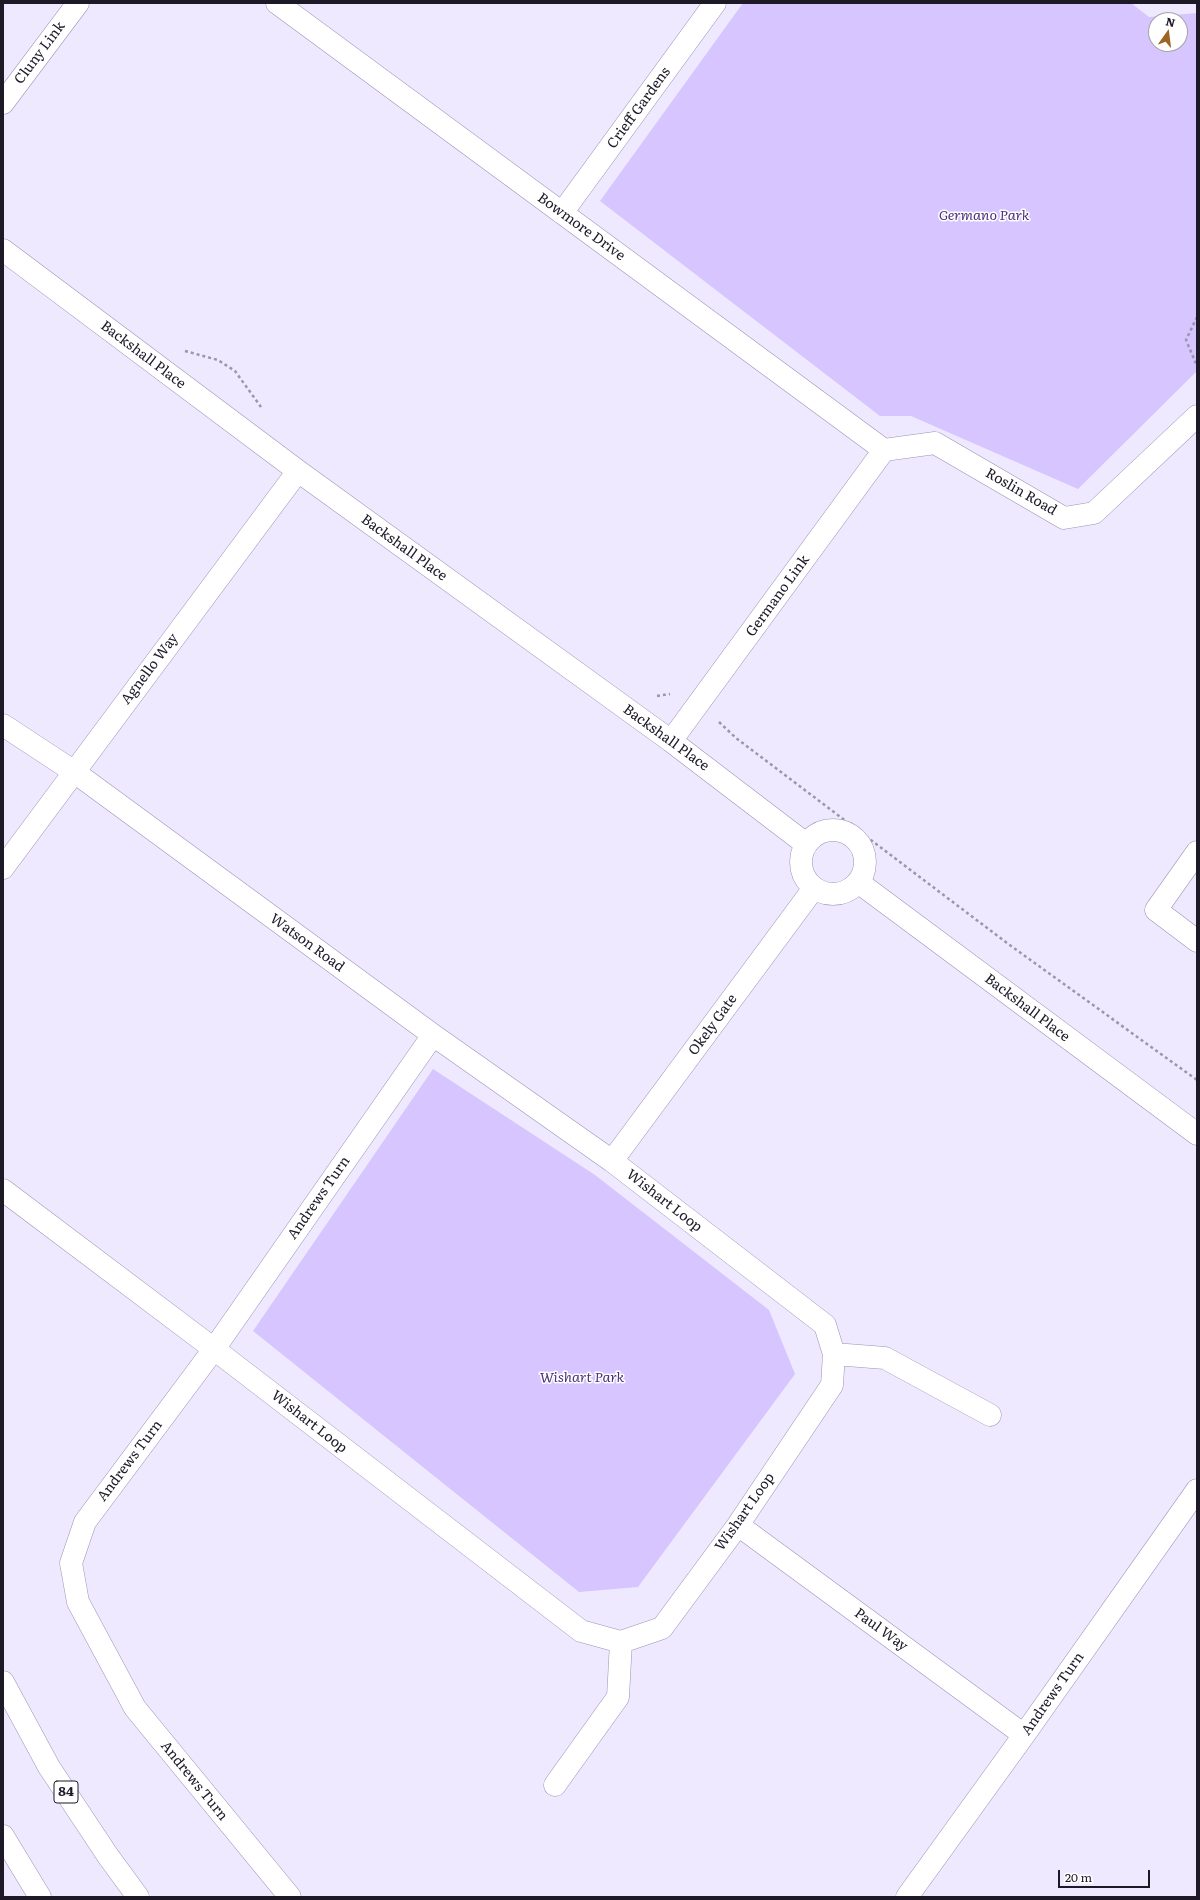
<!DOCTYPE html>
<style>
body{margin:0}
#map{position:relative;width:1200px;height:1900px;overflow:hidden;background:#efe9ff;font-family:Literata,serif}
canvas{display:block}
.frame{position:absolute;inset:0;border:4px solid #1d1926;pointer-events:none}
.north{position:absolute;left:1148px;top:12px;width:40px;height:40px;box-sizing:border-box;background:#fff;border:1px solid #a5a3a8;border-radius:50%;rotate:14deg;font-size:11px;font-weight:700;line-height:16px;text-align:center;color:#1d1926}
.north::after{content:'';display:block;margin:auto;width:14px;height:18px;background:#9e6424;clip-path:polygon(50% 0,100% 100%,50% 72%,0 100%)}
.scale{position:absolute;left:1058px;top:1870px;width:92px;height:18px;box-sizing:border-box;border:2px solid #1d1926;border-top:0;padding-left:5px;font-size:12px;line-height:14px;white-space:nowrap;color:#1d1926;-webkit-text-stroke:3px #fff;paint-order:stroke}
</style>
<div id="map">
<canvas width="1200" height="1900"></canvas>
<div class="frame"></div>
<div class="north">N</div>
<div class="scale">20 m</div>
</div>
<script>
const g = document.querySelector('canvas').getContext('2d');
g.lineJoin = 'round';
function fillPath(path, color) {
  g.fillStyle = color;
  g.fill(path, 'evenodd');
}
function trace(path, color, width, dash) {
  g.strokeStyle = color;
  g.lineWidth = width;
  g.lineCap = dash ? 'butt' : 'round';
  g.setLineDash(dash || []);
  g.stroke(path);
}
function write(font, color, halo, rows, align = 'center') {
  g.font = font + ' Literata,serif';
  g.lineWidth = 3;
  g.setLineDash([]);
  g.textBaseline = 'middle';
  g.strokeStyle = halo;
  g.fillStyle = color;
  for (const [text, x, y, turn = 0] of rows) {
    g.save();
    g.translate(x, y);
    g.rotate((+turn || 0) * Math.PI / 180);
    g.textAlign = isNaN(turn) ? turn : align;
    if (halo) g.strokeText(text, 0, 0);
    g.fillText(text, 0, 0);
    g.restore();
  }
}
fillPath(new Path2D(`
 M743,3H1131L1149,17L1197,13V371L1078,489L911,416H880L600,201ZM1156,20H1180V44H1156Z
 M433,1069L595,1175L769,1310L795,1374L638,1587L579,1592L253,1331Z`), '#d6c5fe');
const minor = new Path2D(`
 M277,3L884,450
 M3,103L78,3
 M562,213L715,3
 M3,250L298,471L671,741L806,844
 M884,450L935,443L1064,518L1094,513L1197,416
 M3,725L73,771L433,1035L612,1161L825,1325L834,1354L832,1385L738,1525L662,1628L621,1642L581,1631L214,1349L3,1190
 M671,741L884,450
 M801 862a32 32 0 1 1 64 0a32 32 0 1 1-64 0Z
 M1197,852L1156,910L1197,941
 M3,868L298,471
 M858,882L1197,1134
 M612,1161L814,888
 M834,1354L885,1358L990,1415
 M738,1525L1024,1735
 M555,1785L618,1697L621,1642
 M290,1897L135,1708L78,1602L71,1563L85,1522L214,1349L433,1035
 M907,1897L1024,1735L1197,1490`);
const major = new Path2D(`
 M3,1682L49,1767L108,1856L138,1897
 M3,1836L40,1897`);
trace(minor, '#9c92b4', 23);
trace(major, '#9c92b4', 23);
trace(new Path2D(`
 M1197,317L1186,340L1197,366
 M185,351L218,360L235,371L261,407
 M657,696L670,694
 M719,722L736,738L1007,943L1197,1080`), '#9b96a8', 2.5, [3, 3]);
trace(minor, '#fff', 22);
trace(major, '#fff', 22);
for (const [x, y, w] of [
 [66,1792,24]
]) {
  const box = new Path2D();
  box.roundRect(x - w / 2, y - 11, w, 22, 3);
  g.fillStyle = '#fff';
  g.fill(box);
  trace(box, '#1d1926', 1);
}
write('bold 13px', '#1d1926', null, [
 ["84",66,1792]
]);
write('14px', '#1d1926', '#fff', [
 ["Cluny Link",40,53,-53],
 ["Crieff Gardens",639,108,-54],
 ["Bowmore Drive",581,227,36],
 ["Backshall Place",143,355,37],
 ["Roslin Road",1021,492,30],
 ["Backshall Place",404,548,36],
 ["Germano Link",778,596,-54],
 ["Agnello Way",150,669,-53],
 ["Backshall Place",666,738,36],
 ["Watson Road",307,943,36],
 ["Backshall Place",1027,1008,37],
 ["Okely Gate",713,1025,-54],
 ["Andrews Turn",319,1198,-55],
 ["Wishart Loop",664,1201,38],
 ["Wishart Loop",309,1422,38],
 ["Andrews Turn",130,1461,-53],
 ["Wishart Loop",745,1512,-55],
 ["Paul Way",881,1630,36],
 ["Andrews Turn",1053,1694,-55],
 ["Andrews Turn",194,1781,51]
]);
write('italic 14px', '#4d3179', '#fff', [
 ["Germano Park",984,216],
 ["Wishart Park",582,1378]
]);
</script>
